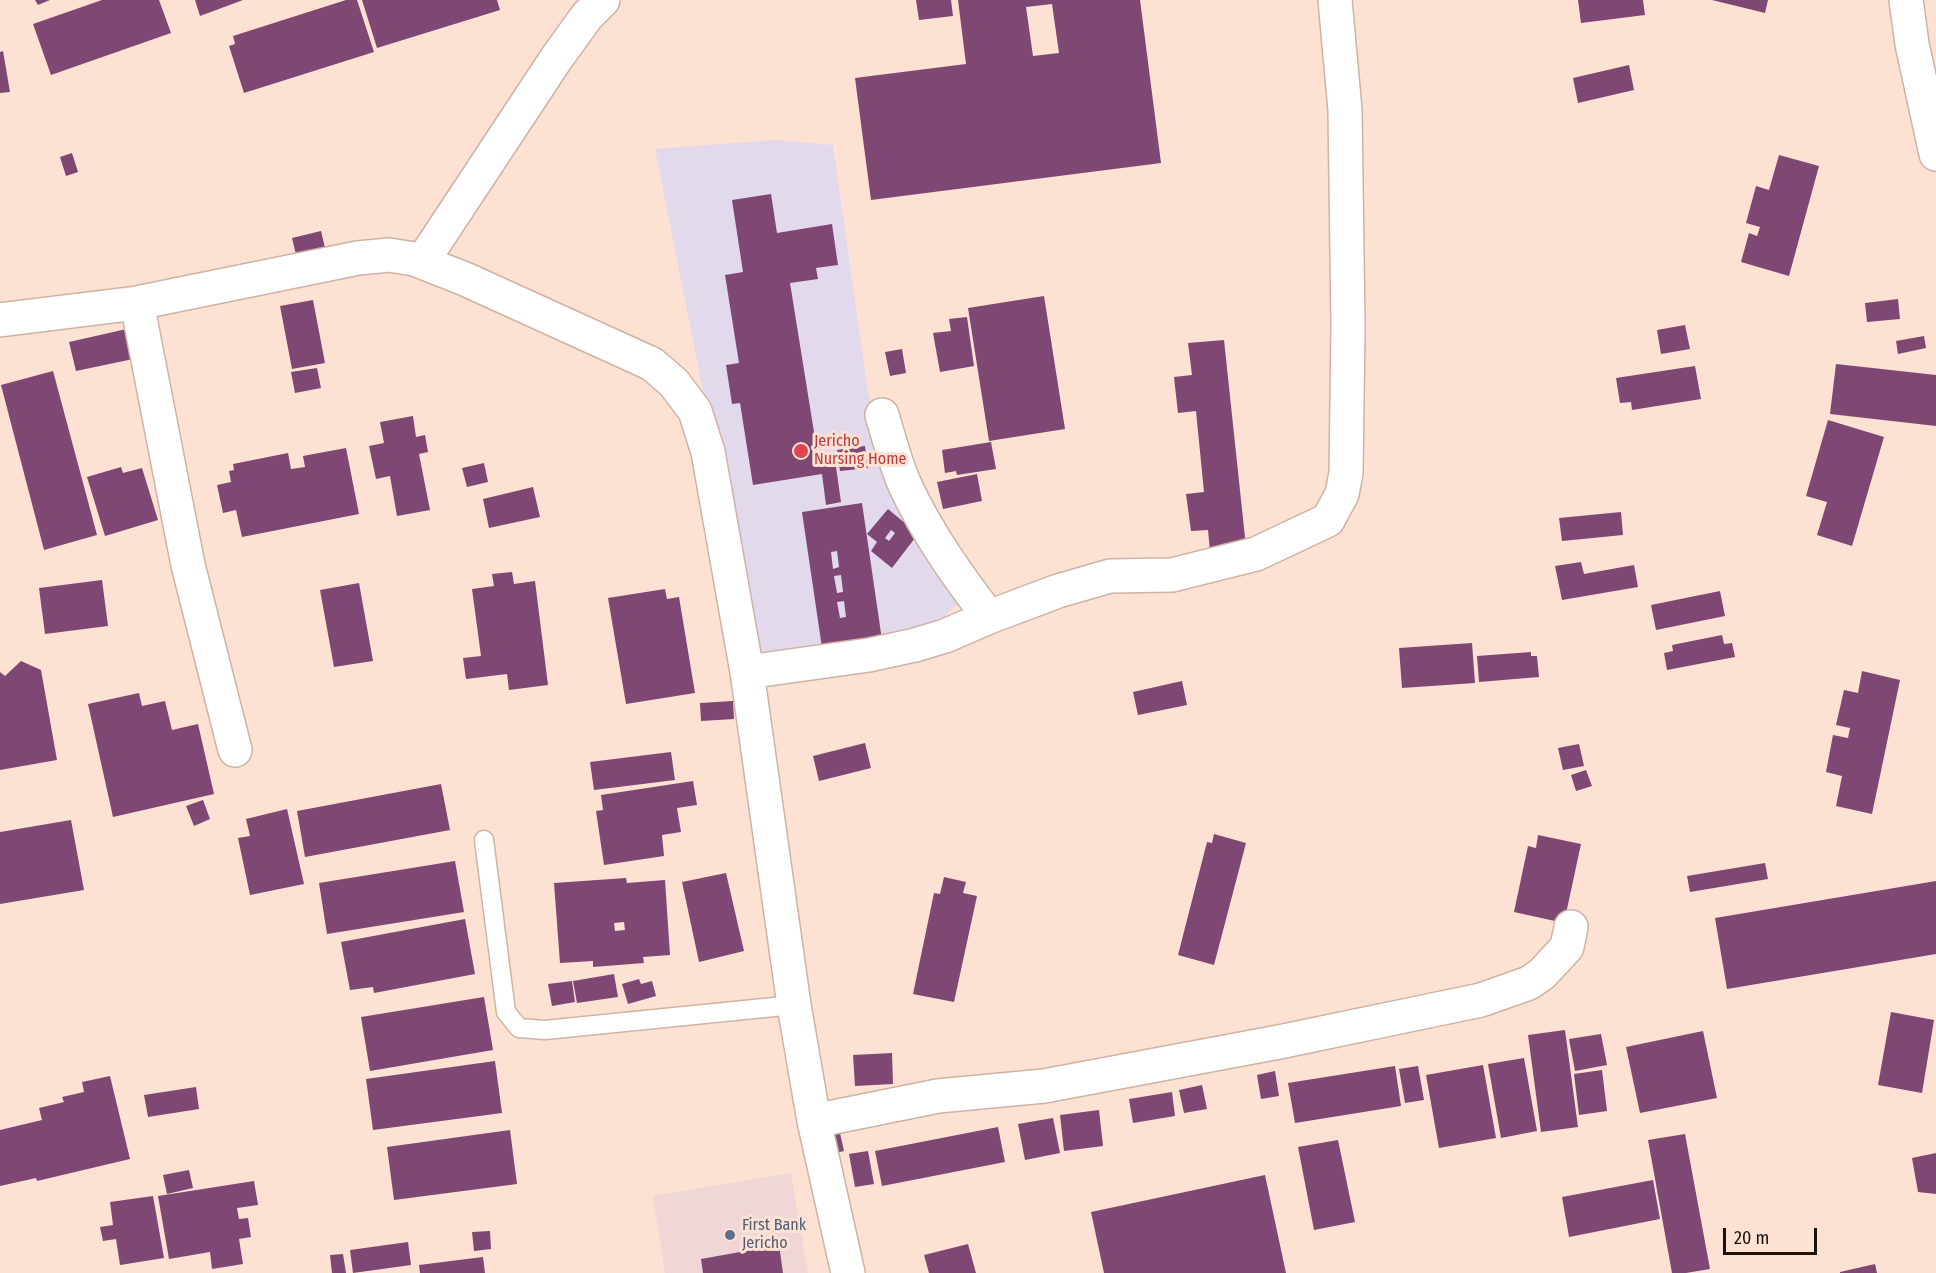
<!DOCTYPE html>
<style>
body{margin:0}
#map{position:relative;width:1936px;height:1273px;overflow:hidden;background:#fde1d2;font-family:"Fira Sans Condensed",sans-serif}
canvas{display:block}
.scale{position:absolute;left:1723px;top:1228px;width:94px;height:27px;box-sizing:border-box;border:3px solid #1a110c;border-top:0;padding-left:8px;font-size:18px;line-height:21px;white-space:nowrap;color:#1a110c;-webkit-text-stroke:4px #fde1d2;paint-order:stroke}
</style>
<div id="map">
<canvas width="1936" height="1273"></canvas>
<div class="scale">20 m</div>
</div>
<script>
const g = document.querySelector('canvas').getContext('2d');
g.lineJoin = 'round';
function fillPath(path, color) {
  g.fillStyle = color;
  g.fill(path, 'evenodd');
}
function trace(path, color, width, dash) {
  g.strokeStyle = color;
  g.lineWidth = width;
  g.lineCap = dash ? 'butt' : 'round';
  g.setLineDash(dash || []);
  g.stroke(path);
}
function write(font, color, halo, rows, align = 'center') {
  g.font = font + ' "Fira Sans Condensed",sans-serif';
  g.lineWidth = 6;
  g.setLineDash([]);
  g.textBaseline = 'middle';
  g.strokeStyle = halo;
  g.fillStyle = color;
  for (const [text, x, y, turn = 0] of rows) {
    g.save();
    g.translate(x, y);
    g.rotate((+turn || 0) * Math.PI / 180);
    g.textAlign = isNaN(turn) ? turn : align;
    if (halo) g.strokeText(text, 0, 0);
    g.fillText(text, 0, 0);
    g.restore();
  }
}
fillPath(new Path2D(`
 M791,1173L808,1273H665L653,1196Z`), '#f1d6d7');
fillPath(new Path2D(`
 M775,140L833,145L868,393L905,508L960,602L931,628L756,657L655,149Z`), '#e3d9ed');
fillPath(new Path2D(`
 M35,0H50L38,5Z
 M102,0H159L171,33L51,75L33,24Z
 M195,0H243L200,16Z
 M346,0H357L374,52L244,93L229,46L235,44L233,36Z
 M362,0H497L500,10L377,48Z
 M916,0H951L953,16L919,20Z
 M958,0H1140L1161,163L871,200L855,78L966,64ZM1052,4L1059,53L1033,56L1026,7Z
 M1578,0H1643L1645,15L1581,23Z
 M1712,0H1768L1765,13Z
 M3,51L10,92L0,93V52Z
 M1629,65L1634,90L1578,103L1573,78Z
 M72,153L78,172L66,176L60,157Z
 M1779,155L1819,166L1789,276L1741,262L1749,233L1757,236L1760,227L1746,223L1756,186L1769,190Z
 M771,194L777,233L832,224L838,265L816,268L818,279L790,283L819,463L835,460L841,502L826,505L822,474L753,485L740,403L732,404L726,365L739,363L725,275L743,272L732,200Z
 M321,231L326,252L297,259L292,238Z
 M1044,296L1065,429L989,441L968,308Z
 M1898,299L1900,319L1867,322L1865,303Z
 M313,300L325,363L292,369L280,306Z
 M967,317L974,366L940,372L933,333L951,331L949,319Z
 M1685,325L1690,349L1661,354L1657,330Z
 M131,328L138,358L76,371L69,342Z
 M1924,336L1926,348L1898,354L1896,341Z
 M1224,340L1246,547L1210,551L1208,530L1191,531L1186,494L1204,492L1196,411L1178,413L1174,377L1192,375L1188,343Z
 M902,349L906,373L890,376L885,352Z
 M1836,364L1936,375V426L1830,414Z
 M1695,366L1701,399L1632,410L1631,402L1620,403L1616,378Z
 M317,368L321,388L295,393L291,372Z
 M53,371L97,535L44,550L1,385Z
 M413,416L416,437L425,435L428,452L419,454L430,510L397,516L390,476L376,479L369,446L384,443L380,422Z
 M1828,420L1884,437L1852,546L1817,535L1827,502L1806,496Z
 M991,442L996,469L957,475L956,471L945,473L942,450Z
 M865,446L868,468L840,471L837,450Z
 M346,448L359,514L242,537L236,510L223,513L217,485L231,482L229,471L234,470L233,464L288,453L291,469L305,467L303,456Z
 M484,463L488,482L467,487L462,468Z
 M121,467L123,473L142,468L158,520L105,536L87,477Z
 M977,474L982,501L943,509L937,482Z
 M533,487L540,517L489,528L483,499Z
 M862,503L882,640L822,648L802,512ZM837,551L839,567L833,569L831,552ZM841,575L843,592L837,593L834,576ZM844,601L846,617L840,618L837,602Z
 M888,509L918,534L892,568L871,551L877,542L867,534ZM891,530L895,533L889,541L885,538Z
 M1621,512L1623,535L1562,541L1559,518Z
 M1581,562L1584,574L1634,565L1638,587L1562,600L1555,566Z
 M512,572L514,584L535,581L548,685L509,690L507,674L466,679L463,658L481,656L472,589L494,586L492,574Z
 M102,580L108,626L45,634L39,588Z
 M359,583L373,661L334,667L320,590Z
 M665,589L667,599L679,597L695,693L626,704L608,598Z
 M1720,591L1725,616L1656,630L1651,605Z
 M1722,635L1724,644L1732,643L1735,657L1667,670L1664,653L1673,651L1672,645Z
 M1472,643L1475,683L1402,688L1399,648Z
 M1531,652V656H1537L1539,677L1479,682L1477,656Z
 M21,661L41,670L57,760L0,770V672L5,676Z
 M1862,671L1900,680L1872,814L1836,806L1842,776L1826,772L1833,735L1848,738L1850,728L1836,725L1844,690L1858,693Z
 M1182,681L1187,705L1138,715L1133,692Z
 M139,693L142,706L165,701L172,730L198,724L214,794L113,817L88,704Z
 M733,701L734,719L701,721L700,703Z
 M865,743L871,768L819,781L813,756Z
 M1579,744L1584,766L1563,770L1558,748Z
 M671,752L675,780L594,790L590,762Z
 M1586,770L1592,786L1576,791L1571,775Z
 M693,781L697,805L677,808L681,832L662,835L664,856L604,865L596,811L603,810L601,795Z
 M441,784L450,830L305,857L297,811Z
 M203,800L210,819L194,826L186,806Z
 M287,809L304,884L250,895L238,838L250,836L246,819Z
 M71,820L84,890L0,904V832Z
 M1214,834L1246,843L1214,965L1178,955L1207,842L1212,843Z
 M1538,835L1581,844L1564,923L1514,912L1528,846L1536,848Z
 M455,861L464,912L327,934L319,883Z
 M1765,863L1768,879L1690,892L1687,876Z
 M726,873L744,951L699,962L682,882Z
 M944,877L966,882L963,893L977,896L954,1002L913,994L934,893L940,894Z
 M626,878L627,883L665,880L670,955L643,957L644,963L593,967V961L560,963L554,883ZM624,922L625,930L615,931L614,923Z
 M1936,881V954L1727,989L1715,918Z
 M465,919L475,974L374,993L373,987L350,990L341,942Z
 M614,974L618,997L577,1003L573,981Z
 M639,979L641,984L652,981L656,996L628,1004L622,984Z
 M572,981L575,1002L552,1006L548,984Z
 M484,997L493,1050L370,1071L361,1017Z
 M1891,1012L1934,1020L1922,1093L1878,1085Z
 M1565,1030L1578,1127L1541,1132L1528,1035Z
 M1703,1031L1717,1098L1640,1113L1626,1047Z
 M1601,1034L1607,1065L1575,1071L1569,1039Z
 M892,1053L893,1084L855,1086L853,1055Z
 M1524,1058L1537,1131L1501,1138L1488,1064Z
 M495,1061L502,1113L373,1130L366,1079Z
 M1483,1065L1496,1138L1439,1148L1426,1075Z
 M1395,1066L1401,1106L1295,1123L1288,1083Z
 M1418,1066L1424,1100L1405,1103L1399,1069Z
 M1602,1070L1607,1111L1579,1115L1574,1074Z
 M1275,1071L1279,1096L1261,1099L1257,1075Z
 M110,1076L130,1159L37,1181L36,1178L0,1186V1130L42,1120L39,1108L64,1102L62,1097L84,1092L82,1082Z
 M1202,1085L1207,1109L1184,1113L1179,1090Z
 M196,1087L199,1109L148,1117L144,1095Z
 M1172,1092L1175,1116L1133,1123L1129,1099Z
 M1099,1110L1103,1146L1064,1151L1060,1115Z
 M1053,1118L1060,1153L1025,1160L1018,1124Z
 M998,1127L1005,1162L882,1186L875,1151Z
 M510,1130L517,1184L394,1200L387,1147Z
 M840,1133L844,1151L827,1155L823,1137Z
 M1685,1134L1710,1269L1686,1273H1672L1648,1140Z
 M1338,1140L1355,1222L1314,1230L1298,1147Z
 M868,1151L874,1184L855,1187L849,1154Z
 M1936,1153V1194L1918,1192L1912,1158Z
 M189,1170L193,1188L167,1194L163,1175Z
 M1265,1175L1286,1273H1104L1091,1212Z
 M1653,1180L1660,1219L1569,1237L1562,1197Z
 M254,1181L258,1205L237,1208L239,1219L248,1218L251,1237L239,1239L243,1264L212,1269L210,1252L169,1259L158,1196Z
 M153,1196L164,1258L120,1265L116,1239L103,1241L100,1227L113,1225L110,1202Z
 M490,1231L491,1249L474,1251L472,1232Z
 M408,1242L411,1265L353,1273L350,1250Z
 M968,1244L976,1273H929L924,1255Z
 M779,1245L783,1273H703L701,1259Z
 M343,1254L346,1273H332L330,1255Z
 M483,1257L485,1273H420L419,1265Z
 M1875,1264L1877,1273H1840V1272Z`), '#7f4774');
const lane = new Path2D(`
 M484,840L506,1012L519,1028L545,1030L794,1005`);
const street = new Path2D(`
 M1906,0L1912,44L1936,154
 M422,262L556,59L587,16L603,0
 M137,303L188,565L235,750
 M0,320L137,303L358,258L389,255L414,259L465,279L652,364L674,383L695,411L708,452L747,672L794,1005L814,1121L848,1273
 M882,415C889,438 895,463 905,485C927,533 957,575 989,617
 M747,672L869,655L915,645L945,636L989,617L1058,591L1110,576L1172,575L1256,554L1328,520L1342,494L1346,473L1348,327L1345,110L1335,0
 M814,1121L938,1096L1044,1086L1279,1042L1481,1000L1529,983L1542,974L1567,947L1571,927`);
trace(lane, '#ceb3a4', 21);
trace(street, '#ceb3a4', 36);
trace(lane, '#fff', 18);
trace(street, '#fff', 33);
for (const [x, y, r, color] of [
 [801,451,8,"#e0444e"],
 [730,1235,6,"#5c6f8a"]
]) {
  const dot = new Path2D();
  dot.arc(x, y, r, 0, 2 * Math.PI);
  g.fillStyle = color;
  g.fill(dot);
  trace(dot, '#fde1d2', 2);
}
write('16px', '#be3a42', '#fde1d2', [
 ["Jericho",814,442],
 ["Nursing Home",814,460]
], 'left');
write('16px', '#4e5e75', '#fde1d2', [
 ["First Bank",742,1226],
 ["Jericho",742,1244]
], 'left');
</script>
